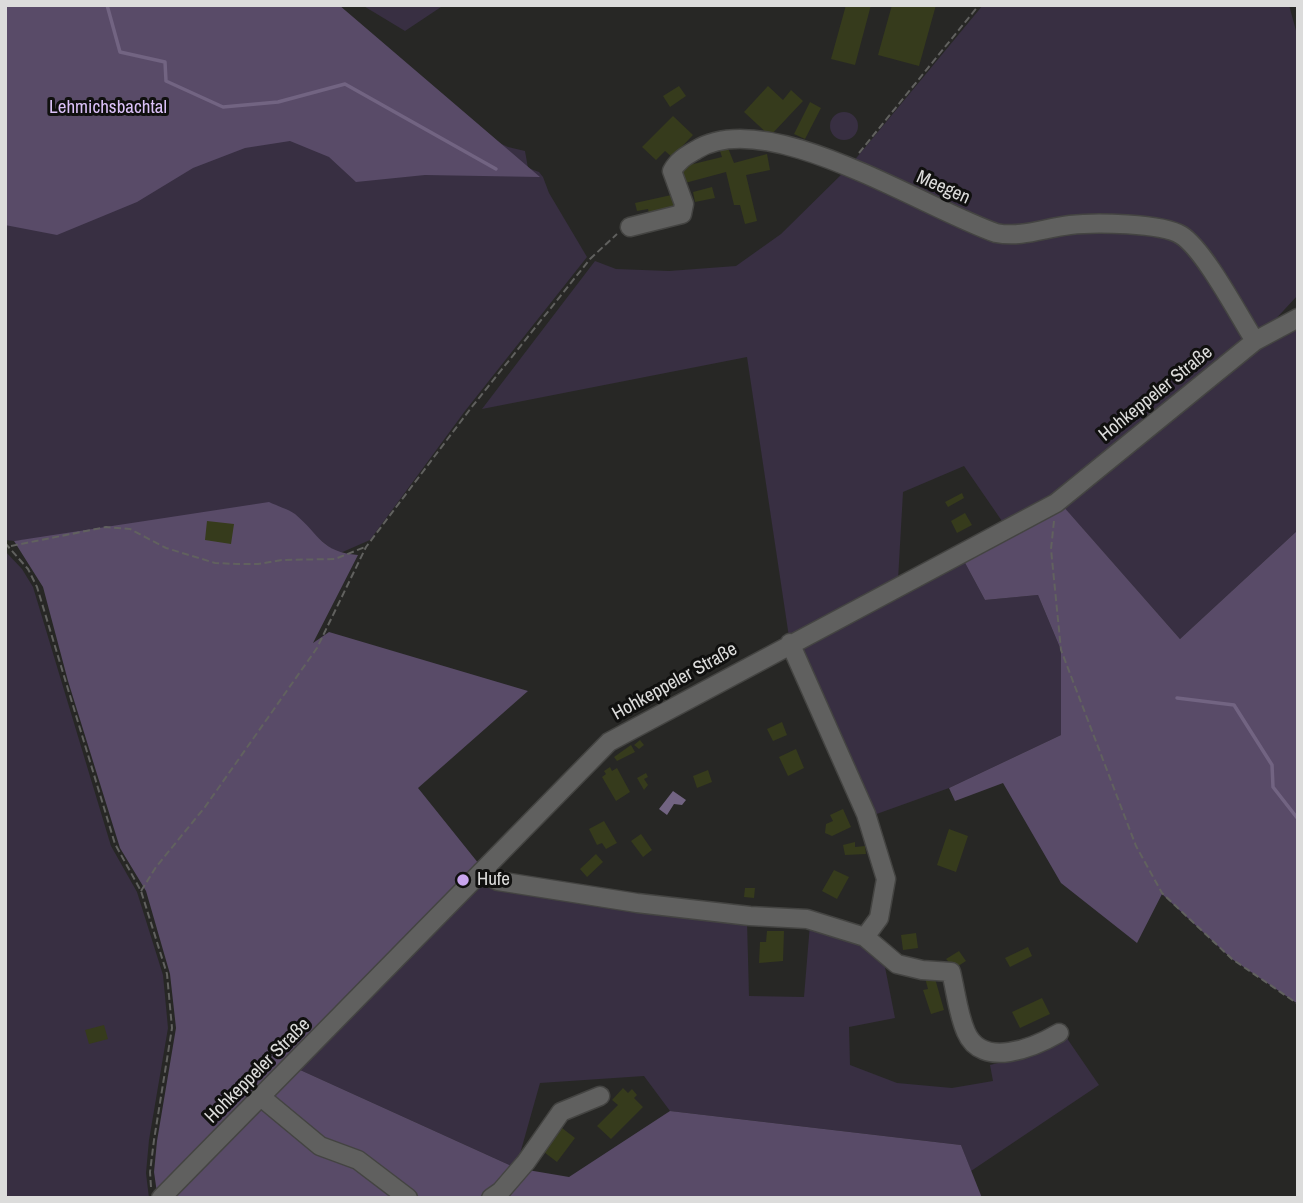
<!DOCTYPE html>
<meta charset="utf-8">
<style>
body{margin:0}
#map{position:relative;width:1303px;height:1203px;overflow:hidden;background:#272725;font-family:"Archivo Narrow",sans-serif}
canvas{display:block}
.frame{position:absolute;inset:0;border:7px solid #dcdcdb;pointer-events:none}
</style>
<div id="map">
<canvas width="1303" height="1203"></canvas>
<div class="frame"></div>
</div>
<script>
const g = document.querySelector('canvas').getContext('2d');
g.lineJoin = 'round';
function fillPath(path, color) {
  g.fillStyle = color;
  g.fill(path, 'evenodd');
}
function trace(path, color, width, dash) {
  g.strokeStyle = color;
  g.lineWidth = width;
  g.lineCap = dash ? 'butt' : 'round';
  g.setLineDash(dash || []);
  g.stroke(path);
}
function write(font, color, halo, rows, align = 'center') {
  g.font = font + ' "Archivo Narrow",sans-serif';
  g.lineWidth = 6;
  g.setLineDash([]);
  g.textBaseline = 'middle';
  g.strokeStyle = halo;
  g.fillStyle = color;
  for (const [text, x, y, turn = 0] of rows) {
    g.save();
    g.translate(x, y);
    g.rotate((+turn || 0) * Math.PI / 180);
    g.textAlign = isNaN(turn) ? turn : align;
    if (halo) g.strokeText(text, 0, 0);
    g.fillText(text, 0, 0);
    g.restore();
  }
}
fillPath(new Path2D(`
 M5,5L472,130L508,147L525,151L528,168L539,172L543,177L549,193L587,257L465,411L370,540L338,554L313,534L293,513L14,541L5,540Z
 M362,5H444L405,31Z
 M983,5H1289L1298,38V295L1257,339L1298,318V530L1180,639L1054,496L1004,524L964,466L903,492L898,580L789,637L747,357L482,409L595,261L616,269L669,271L736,266L781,234L848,168Z
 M830 126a14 14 0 1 1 28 0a14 14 0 1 1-28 0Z
 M5,551L22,569L33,587L111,846L137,892L163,975L168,1028L149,1140L146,1173L149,1198H5Z
 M964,561L985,600L1038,595L1061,650V735L949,788L871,816L799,648Z
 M481,887L747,921L749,996L804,997L810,924L866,944L885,967L895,1018L849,1027L850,1065L897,1083L952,1088L993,1081L990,1065L1022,1057L1064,1034L1099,1085L971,1171L961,1145L670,1111L644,1076L540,1083L516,1168L298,1069L352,1012Z`), '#382f42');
fillPath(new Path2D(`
 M5,5H339L540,177L425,175L356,182L329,157L290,141L245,148L193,168L137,202L57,235L5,225Z
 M269,502C277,506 288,509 295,514C320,535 321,552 358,555L313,643L329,632L528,691L418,788L479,864L157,1193L154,1172L157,1141L176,1028L170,974L146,891L120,848L68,681L43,587L14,541Z
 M1063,506L1180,639L1298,530V1004L1232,959L1162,894L1137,943L1061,883L1003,783L955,801L949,788L1061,735V650L1038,595L985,600L964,561Z
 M298,1069L516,1168L569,1177L670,1111L961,1145L982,1198H170Z`), '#594b68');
fillPath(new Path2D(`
 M673,791L686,800L682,805L674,804L667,815L659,809Z`), '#726482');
trace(new Path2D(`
 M63,5H84
 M107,5L120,52L165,62L166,81L223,107L278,102L345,84L496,169
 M1177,698L1234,705L1272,765L1273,787L1298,819`), '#726482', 3.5);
fillPath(new Path2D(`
 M846,5H871L855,65L831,59Z
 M892,5H936L919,66L878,55Z
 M679,86L686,96L670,107L663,96Z
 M768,86L783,100L791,90L803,101L770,136L744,112Z
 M810,102L821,108L805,139L794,134Z
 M673,116L693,135L672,157L665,151L656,160L642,147Z
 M726,143L734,163L767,154L770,170L746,175L757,221L745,224L740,205H734L726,172L685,183L681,167L722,157L718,145Z
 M712,187L715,198L695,202L693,192Z
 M676,194L679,207L649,214L648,209L637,211L635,203Z
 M962,493L964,498L948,507L945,502Z
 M965,513L972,525L957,533L951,521Z
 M207,521L234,524L231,544L205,540Z
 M782,722L787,735L773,741L767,729Z
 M640,740L644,745L639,749L634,745Z
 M631,745L635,752L617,761L614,757Z
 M796,749L804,768L788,776L779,757Z
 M610,767L612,771L617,768L630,792L616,801L602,777L606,774L604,771Z
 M708,770L712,782L697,788L693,776Z
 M646,773L648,777L644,779L648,785L644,790L637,778Z
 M843,809L851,827L832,836L825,833L826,824L833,821L830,815Z
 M604,821L617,843L606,849L602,843L597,845L589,829Z
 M949,829L968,836L956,872L937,865Z
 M641,834L652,850L643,857L631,841Z
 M855,842V847L865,846L866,854L845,855L843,845Z
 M596,854L603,862L587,877L580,869Z
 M834,870L849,877L837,899L822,891Z
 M745,888H755L754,898L744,897Z
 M767,931H784L783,961L759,963L760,942H766Z
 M916,933L918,948L903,950L901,935Z
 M1028,947L1032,956L1010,967L1005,958Z
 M959,951L966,961L955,968L946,959Z
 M934,975L944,1010L931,1014L923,990L928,989L925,978Z
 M1042,998L1050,1014L1020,1028L1012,1012Z
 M104,1025L108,1039L89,1044L85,1030Z
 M623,1088L628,1093L632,1089L637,1095L634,1098L643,1107L611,1139L597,1126L618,1105L612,1100Z
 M562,1128L575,1138L557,1162L544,1152Z`), '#363b1c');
const minor = new Path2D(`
 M630,227L682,214L684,204L672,171C678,160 686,156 696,150C766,105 923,208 996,233C1022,238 1044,228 1070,225C1094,222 1162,223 1181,235C1204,249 1239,316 1255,341
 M790,643L866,814L886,879L879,918L865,937
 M481,872L498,881L637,903L750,916L807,919L865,937L897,964L922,970L951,972C956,992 958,1014 966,1032C982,1070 1035,1047 1059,1033
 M261,1097L320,1146L358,1160L408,1198
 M161,1198L609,742L1056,503L1255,341L1298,318
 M491,1198L501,1191L526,1162L561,1112L600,1096`);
trace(minor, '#444442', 21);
trace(new Path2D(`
 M859,153L979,5
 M1054,521L1051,549L1061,650L1136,846L1162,893L1232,959L1298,1004
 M5,543L28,569L37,587L115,844L141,891L167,974L172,1028L154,1140L150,1172L151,1187
 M11,546L106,527L130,529L166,548L215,563L236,564H258L282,560L335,559L365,547
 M141,891L156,867L205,807L317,648L366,547L471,408L590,259L617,234`), '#61615f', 2, [7, 3.5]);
trace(minor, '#60605f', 18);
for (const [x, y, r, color] of [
 [463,880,7,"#c9a5ee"]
]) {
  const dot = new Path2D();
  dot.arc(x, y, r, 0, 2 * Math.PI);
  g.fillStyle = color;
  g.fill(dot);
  trace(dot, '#10100f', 2.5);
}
write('19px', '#dbc1f8', '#10100f', [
 ["Lehmichsbachtal",108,108]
]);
write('19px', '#dcdcdb', '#10100f', [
 ["Meegen",943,188,24],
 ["Hohkeppeler Straße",1156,394,-39],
 ["Hohkeppeler Straße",675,682,-29],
 ["Hohkeppeler Straße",258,1071,-45]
]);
write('19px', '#dcdcdb', '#10100f', [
 ["Hufe",477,880]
], 'left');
</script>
